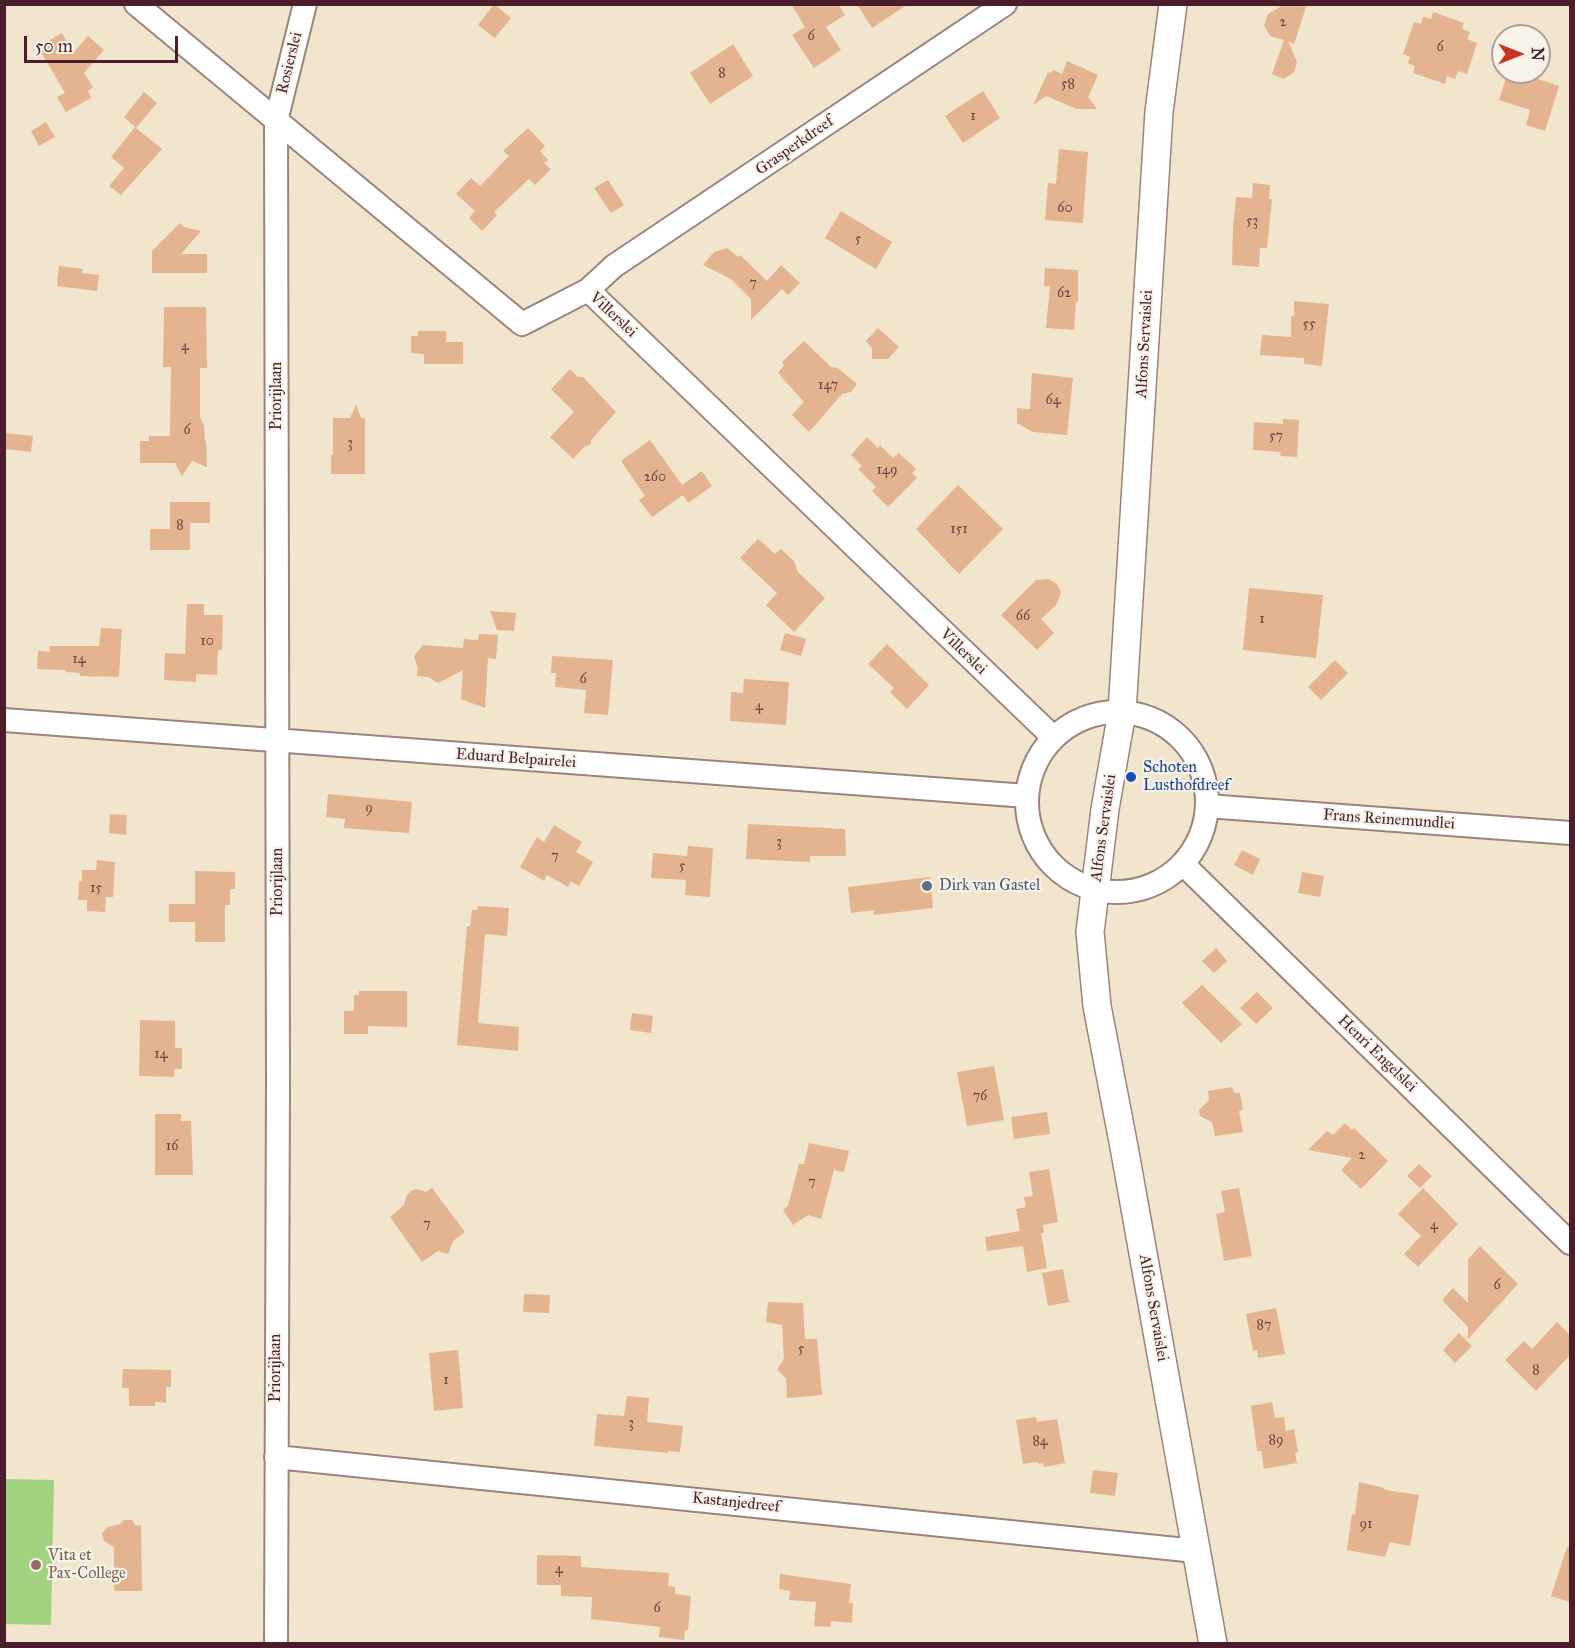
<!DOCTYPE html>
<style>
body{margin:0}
#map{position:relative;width:1575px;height:1648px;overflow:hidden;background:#f1e6cd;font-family:"IM FELL Great Primer",serif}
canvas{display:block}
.frame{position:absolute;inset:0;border:6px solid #4a1f2b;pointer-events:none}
.north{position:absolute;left:1491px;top:24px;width:60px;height:60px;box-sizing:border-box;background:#f7f3e8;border:2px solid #b29e9c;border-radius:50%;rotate:90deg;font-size:16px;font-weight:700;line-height:24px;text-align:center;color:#4a1f2b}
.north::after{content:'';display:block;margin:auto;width:21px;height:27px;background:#c8321e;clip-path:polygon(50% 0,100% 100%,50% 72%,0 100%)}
.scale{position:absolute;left:24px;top:36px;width:154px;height:27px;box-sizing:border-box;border:3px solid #4a1f2b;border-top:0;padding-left:8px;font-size:18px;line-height:21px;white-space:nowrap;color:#4a1f2b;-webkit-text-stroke:4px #f7f3e8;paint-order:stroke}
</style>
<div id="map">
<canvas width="1575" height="1648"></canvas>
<div class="frame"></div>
<div class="north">N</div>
<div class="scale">50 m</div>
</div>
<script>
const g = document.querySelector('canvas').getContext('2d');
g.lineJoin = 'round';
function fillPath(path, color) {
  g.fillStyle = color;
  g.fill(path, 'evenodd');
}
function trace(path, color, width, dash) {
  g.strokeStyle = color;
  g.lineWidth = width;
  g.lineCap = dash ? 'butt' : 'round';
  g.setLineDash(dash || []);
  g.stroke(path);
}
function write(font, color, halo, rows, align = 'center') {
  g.font = font + ' "IM FELL Great Primer",serif';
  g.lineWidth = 4.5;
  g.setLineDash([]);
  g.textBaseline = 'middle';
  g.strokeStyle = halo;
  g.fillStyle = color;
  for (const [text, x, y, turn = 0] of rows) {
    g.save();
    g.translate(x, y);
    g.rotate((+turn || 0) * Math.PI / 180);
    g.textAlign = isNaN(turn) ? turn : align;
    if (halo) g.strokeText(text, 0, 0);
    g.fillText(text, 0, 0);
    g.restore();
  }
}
fillPath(new Path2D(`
 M5,1479L54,1480L51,1625L5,1624Z`), '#a1d280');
fillPath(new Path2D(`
 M494,4L511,18L495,38L478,25Z
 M791,4H838L845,15L826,27L841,50L814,68L792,35L805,27Z
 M857,4H908L872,28Z
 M1285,4H1307L1294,44L1288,41L1297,62L1294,72L1284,79L1272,74L1284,40L1270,36L1264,25L1268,14Z
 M1433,12L1464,23L1462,29L1470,32L1467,39L1477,43L1467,74L1458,71L1455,79L1447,76L1445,84L1413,73L1415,66L1408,63L1410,57L1403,54L1414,22L1421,24L1423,17L1431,19Z
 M62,33L73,53L88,36L104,50L84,73L93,87L88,91L91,98L66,112L57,97L65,93L38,47Z
 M733,44L753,76L710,104L690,73Z
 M1067,61L1098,75L1088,97L1097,109H1077L1046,96L1033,105L1048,72L1051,73L1053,70L1062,74Z
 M1508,72H1517L1559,86L1545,131L1526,125L1530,110L1499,100Z
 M983,91L1000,118L963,143L945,116Z
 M144,92L157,103L136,128L162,149L121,195L109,186L124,168L111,157L135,127L124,117Z
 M46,122L55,137L39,146L31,131Z
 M528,128L545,146L540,151L548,160L544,163L551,169L535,185L529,179L494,212L497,215L482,231L469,218L475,211L456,194L471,178L480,186L509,156L503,151Z
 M1059,149L1088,152L1083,223L1045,220L1048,183L1056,184Z
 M608,180L624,205L611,213L594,188Z
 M1253,183L1270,185L1269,199H1272L1267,248H1260L1259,267L1232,265L1233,228L1236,197L1252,198Z
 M841,211L892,242L876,269L825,238Z
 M180,223L184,227L201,231L181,254H207V273H152V251Z
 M727,248L738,257L740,255L767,281L781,265L800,283L788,295L782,289L751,320V299L731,279L703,265L714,252Z
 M59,266L83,269L82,273L99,275L97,291L57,286Z
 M1045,268L1078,270V302L1076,301L1074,330L1046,328L1050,286H1044Z
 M1294,301L1329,304L1322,366L1304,364V358L1260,355L1262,335L1291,337V316H1294Z
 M164,307H206L207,368H200V418L204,425L205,441H206L207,467L192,461L182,476L175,463H140V441H149V436H170L171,367H163Z
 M878,328L899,347L888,359H872V348L866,341Z
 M418,331H446V342H463V364H424V354L411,353V336H418Z
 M804,341L831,367L838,368L857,384L851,392L842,394L809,432L792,415L804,402L778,373L784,365L782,362Z
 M570,369L578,377H583L616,412L591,440V444L584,447L573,459L550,437L574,412L551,389Z
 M1032,373L1073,378L1067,435L1033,432L1017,423V408L1030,409Z
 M356,405L361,418H365V474H331V455H333V418H350Z
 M1283,419L1299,420L1297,457L1280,456L1281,452L1253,450L1254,422L1283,424Z
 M4,433L33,436L31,452L4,449Z
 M867,437L878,448L880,445L893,458L899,453L916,469L912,473L917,478L888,507L872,491L876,487L858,469L862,466L851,455Z
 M650,440L682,485L702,471L712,486L688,503L683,495L652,517L639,500L645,496L621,461Z
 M958,485L1003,529L959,574L916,529Z
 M170,502H210V523H190V550H150V529H170Z
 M758,539L775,554L781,549L794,561L798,572L825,598L794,632L766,605L777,593L740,558Z
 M1049,579L1057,584L1061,593L1056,605L1041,619L1054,633L1037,650L1001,615L1036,580Z
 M1249,588L1323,595L1316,658L1243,650Z
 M187,604H204V615H223L222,650H218L217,675L196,674V682L164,680L165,653L185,654Z
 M490,611L516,613L514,631L497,630Z
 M101,628L122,629L119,677L80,676V673L66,672V670L37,669L38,651L50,652V646H99Z
 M785,633L806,639L801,656L780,650Z
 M479,634L498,635L496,659L488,658L485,708L461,699L463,670L438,683L429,677L417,676L418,668L414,656L423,645L463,648L464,639L478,640Z
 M887,644L929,685L907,709L890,692L894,688L868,664Z
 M552,656L613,660L608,715L584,713L586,690L555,687L556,673H551Z
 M1335,660L1348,673L1321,700L1308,687Z
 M744,679L789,682L786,725L730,721L731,692L743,693Z
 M328,794L412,802L409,833L344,828L345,819L326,817Z
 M110,814L127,815L126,835L109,833Z
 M748,824L845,829L846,856H810V862L746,859Z
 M554,825L582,842L576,852L593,862L579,886L571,881L568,887L547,875L544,881L520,867L537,837L544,842Z
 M688,846L713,848L710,897L685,895L686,880L651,878L653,853L687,856Z
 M1242,850L1260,859L1253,875L1234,865Z
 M97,860L115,862L113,897H106L105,912L87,911V900H78L79,881H82V870H96Z
 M195,871L235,872V889H230V905H225V942H195V922H169V904H195Z
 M1302,872L1324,876L1320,897L1298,893Z
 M930,877L933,908L874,915V910L851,913L848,887Z
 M478,906L509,908L507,936L485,934L478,1023L519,1027L518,1051L457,1045L467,926H470L472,910H477Z
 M1216,948L1227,961L1214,973L1202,961Z
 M1202,985L1242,1024L1221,1043L1182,1003Z
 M359,991H407V1027L368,1026V1034H344V1011H354V995H359Z
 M1257,992L1273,1008L1256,1024L1240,1008Z
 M632,1013L653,1016L651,1033L630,1030Z
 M140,1020L175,1021V1048H182V1069H174V1077L139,1076Z
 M994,1066L1004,1120L967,1126L957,1072Z
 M1232,1087L1234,1093H1240L1243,1110L1239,1111L1243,1132L1215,1136L1212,1122L1200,1116L1199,1110L1209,1100L1208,1091Z
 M1047,1112L1050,1134L1014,1139L1011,1117Z
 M155,1114H181V1121H191L193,1175H155Z
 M1345,1123L1352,1130L1354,1128L1388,1161L1361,1189L1341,1170L1352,1158L1308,1150L1327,1131L1333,1135Z
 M809,1143L849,1151L844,1172L834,1170L821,1219L808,1215L793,1225L783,1210L788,1206L799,1164H804Z
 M1419,1164L1432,1176L1420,1188L1407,1176Z
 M1049,1169L1058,1222L1043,1225L1044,1233H1041L1047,1268L1027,1272L1023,1246L987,1251L985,1237L1020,1231L1016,1209L1026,1207L1024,1197L1033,1196L1029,1172Z
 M432,1188L465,1232L453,1241L448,1254L438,1251L422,1262L390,1217L404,1205L407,1195L411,1191L416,1189L426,1192Z
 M1239,1188L1252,1256L1224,1261L1216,1214L1225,1212L1221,1191Z
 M1423,1188L1458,1224L1418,1267L1404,1254L1421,1236L1398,1214Z
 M1480,1246L1518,1284L1468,1339V1327L1442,1300L1453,1288L1468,1303V1259Z
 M1063,1269L1069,1302L1048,1306L1042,1273Z
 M524,1294L550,1295L549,1313L523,1312Z
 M768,1302L803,1303L805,1339H817L822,1395L787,1398L786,1378L777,1370L784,1358L782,1325L766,1322Z
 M1276,1308L1285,1354L1258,1358L1257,1350L1253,1351L1246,1314Z
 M1557,1322L1570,1335V1355L1536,1391L1505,1360L1524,1341L1532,1349Z
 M1459,1333L1472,1346L1455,1363L1443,1350Z
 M458,1350L463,1408L434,1411L429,1353Z
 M123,1369L171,1370V1387H166V1403L155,1402V1406H129V1388H122Z
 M627,1396L649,1398L647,1422L683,1426L680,1452L668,1451V1453L594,1446L597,1414L624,1416Z
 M1272,1402L1275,1418L1284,1417L1286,1431L1294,1429L1298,1452L1295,1453L1297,1463L1264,1469L1261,1451H1257L1251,1406Z
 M1036,1417L1037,1422L1057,1419L1065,1463L1044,1467L1043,1463L1039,1464L1038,1462L1023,1464L1016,1420Z
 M1093,1470L1118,1473L1115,1496L1090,1493Z
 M1359,1482L1381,1487L1386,1490L1419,1495L1410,1546L1390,1542L1385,1557L1347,1550L1352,1514L1355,1515Z
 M124,1520H132L136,1526L141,1525L142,1591H115L114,1587V1547L104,1541L102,1533L108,1527L120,1524Z
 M1567,1547H1570V1602L1551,1596Z
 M537,1555L581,1556V1567L669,1573L668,1586L675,1587V1594L691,1596L688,1630H685L684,1640L659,1637L660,1627L591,1619L592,1597L561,1596V1585H537Z
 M780,1574L851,1584L849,1603H853L852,1623L831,1621L830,1627L814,1626L816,1602L789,1600L790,1591L779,1589Z`), '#e3b48f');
const minor = new Path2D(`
 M136,4L522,324L588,290L1053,737
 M588,290L614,266L1005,4
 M1027 802a90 90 0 1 1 180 0a90 90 0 1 1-180 0Z
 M4,720L1027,796
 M1207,806L1570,833
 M1183,864L1570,1243
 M276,1457L1196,1551
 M276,1644L278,1081L276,121L305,4`);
const tertiary = new Path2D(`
 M1173,4L1159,112L1122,712L1105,809L1090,932L1097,1006L1124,1147L1213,1644`);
trace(minor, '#9e827c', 26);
trace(tertiary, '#9e827c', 30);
trace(minor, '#fff', 22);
trace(tertiary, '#fff', 27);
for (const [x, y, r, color] of [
 [1131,777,6,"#1a4fb4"],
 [927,886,6,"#5c6f8a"],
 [36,1565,6,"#8d6e63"]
]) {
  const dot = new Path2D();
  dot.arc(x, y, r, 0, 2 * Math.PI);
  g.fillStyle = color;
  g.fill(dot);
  trace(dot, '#f7f3e8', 2);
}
write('14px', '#704444', null, [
 ["2",1283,23],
 ["6",811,37],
 ["6",1440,48],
 ["8",722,74],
 ["58",1068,85],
 ["1",973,117],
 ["60",1065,209],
 ["53",1252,222],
 ["5",858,240],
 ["7",753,284],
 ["62",1064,294],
 ["55",1309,325],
 ["4",185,347],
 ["147",828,386],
 ["64",1053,401],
 ["6",187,431],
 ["57",1276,437],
 ["3",350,444],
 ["149",887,471],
 ["260",655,478],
 ["8",180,526],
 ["151",959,530],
 ["66",1023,617],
 ["1",1262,620],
 ["10",207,642],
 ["14",79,660],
 ["6",583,680],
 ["4",759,707],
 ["9",369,809],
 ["3",779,843],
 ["7",555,857],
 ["5",682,867],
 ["15",96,889],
 ["14",161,1055],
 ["76",980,1097],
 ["16",172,1147],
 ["2",1362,1156],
 ["7",812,1183],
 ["7",427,1225],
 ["4",1434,1226],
 ["6",1497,1286],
 ["87",1264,1326],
 ["5",801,1350],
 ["8",1536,1371],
 ["1",446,1381],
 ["3",631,1424],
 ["89",1276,1441],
 ["84",1040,1442],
 ["91",1366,1525],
 ["4",559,1570],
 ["6",657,1609]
]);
write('16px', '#4a1f2b', '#f7f3e8', [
 ["Rosierslei",290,63,-76],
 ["Grasperkdreef",795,146,-35],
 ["Villerslei",613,315,43],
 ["Alfons Servaislei",1145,344,-87],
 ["Priorijlaan",277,396,-90],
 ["Villerslei",963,652,44],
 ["Eduard Belpairelei",516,759,4],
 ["Frans Reinemundlei",1389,820,4],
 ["Alfons Servaislei",1104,828,-82],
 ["Priorijlaan",278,882,-90],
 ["Henri Engelslei",1377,1054,44],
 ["Alfons Servaislei",1153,1308,80],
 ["Priorijlaan",276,1368,-90],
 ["Kastanjedreef",736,1503,6]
]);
write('16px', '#164399', '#f7f3e8', [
 ["Schoten",1143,768],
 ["Lusthofdreef",1143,786]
], 'left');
write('16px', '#4e5e75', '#f7f3e8', [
 ["Dirk van Gastel",939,886]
], 'left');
write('16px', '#785e54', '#f7f3e8', [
 ["Vita et",48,1556],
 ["Pax-College",48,1574]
], 'left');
</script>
